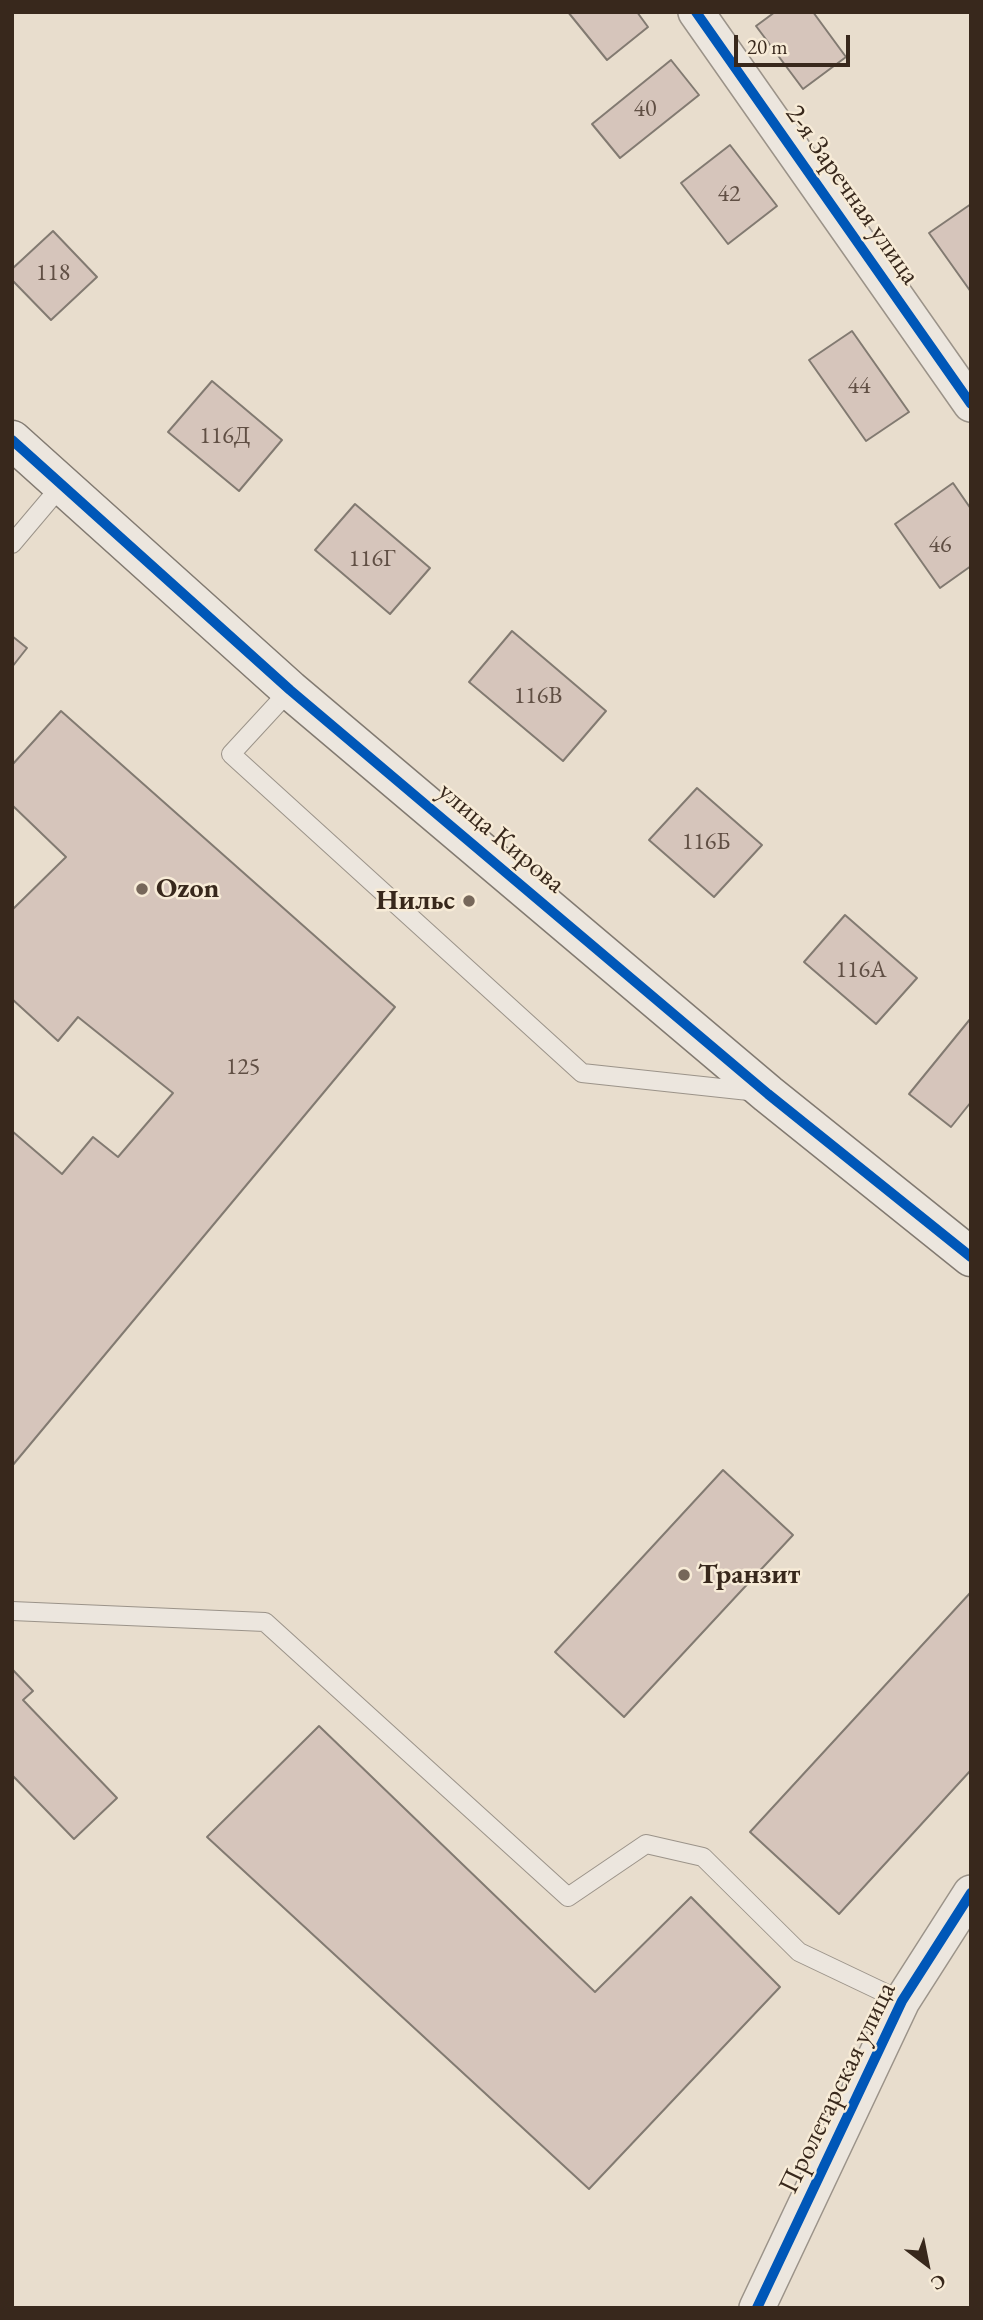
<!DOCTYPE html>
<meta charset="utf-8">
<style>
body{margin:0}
#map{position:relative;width:983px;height:2320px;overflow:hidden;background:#e8ddcd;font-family:"EB Garamond",serif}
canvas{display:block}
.frame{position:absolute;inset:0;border:14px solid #38281c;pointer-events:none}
.north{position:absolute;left:892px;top:2229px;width:70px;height:70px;-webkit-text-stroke:5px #f7ebd7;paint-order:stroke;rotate:148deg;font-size:19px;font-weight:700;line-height:28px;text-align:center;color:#38281c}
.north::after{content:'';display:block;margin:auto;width:24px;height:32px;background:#38281c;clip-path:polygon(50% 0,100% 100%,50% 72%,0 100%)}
.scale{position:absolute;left:734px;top:35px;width:116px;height:32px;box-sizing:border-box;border:4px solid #38281c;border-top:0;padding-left:9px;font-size:21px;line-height:24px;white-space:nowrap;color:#38281c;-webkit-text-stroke:5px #f7ebd7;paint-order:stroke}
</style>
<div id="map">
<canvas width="983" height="2320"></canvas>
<div class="frame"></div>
<div class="north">С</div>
<div class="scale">20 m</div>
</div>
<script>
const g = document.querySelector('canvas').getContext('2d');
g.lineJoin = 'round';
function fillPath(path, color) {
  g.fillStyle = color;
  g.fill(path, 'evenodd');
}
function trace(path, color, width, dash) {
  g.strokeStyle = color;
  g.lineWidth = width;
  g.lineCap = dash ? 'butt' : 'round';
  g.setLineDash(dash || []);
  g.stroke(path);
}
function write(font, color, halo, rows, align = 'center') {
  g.font = font + ' "EB Garamond",serif';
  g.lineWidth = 5;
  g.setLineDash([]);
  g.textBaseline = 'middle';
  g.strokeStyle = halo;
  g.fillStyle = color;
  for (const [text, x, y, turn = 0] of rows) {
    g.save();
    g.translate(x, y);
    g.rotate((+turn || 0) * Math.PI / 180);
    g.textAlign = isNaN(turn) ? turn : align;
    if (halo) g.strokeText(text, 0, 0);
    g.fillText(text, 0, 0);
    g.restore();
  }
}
const building = new Path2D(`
 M568,12H637L648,27L607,60Z
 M775,12H813L846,57L803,89L756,26Z
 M671,60L699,95L620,158L592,124Z
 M730,145L777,206L728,244L681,183Z
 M971,204V292L929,233Z
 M53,231L97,277L51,320L12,280V269Z
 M852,331L909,412L866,441L809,360Z
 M212,381L282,440L239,491L168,432Z
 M953,483L971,509V566L940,588L895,524Z
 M355,504L430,568L390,614L315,550Z
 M512,631L606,711L563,761L469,682Z
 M12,636L27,648L12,667Z
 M61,711L395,1007L12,1466V1131L62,1174L93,1137L118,1157L173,1093L78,1017L58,1041L12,999V910L66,857L12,805V765Z
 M697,788L762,845L714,897L649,840Z
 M845,915L917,978L876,1024L804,962Z
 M971,1018V1102L951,1127L909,1094Z
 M723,1470L793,1535L624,1717L555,1652Z
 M971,1592V1770L839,1914L750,1832Z
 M12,1669L33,1691L23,1700L117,1798L74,1839L12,1775Z
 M319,1726L595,1992L691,1897L780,1987L589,2189L207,1837Z`);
fillPath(building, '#d6c5bb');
trace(building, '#827a71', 2);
const lane = new Path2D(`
 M12,544L61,486
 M290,690L231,754L582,1073L758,1092
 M12,1611L265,1622L568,1897L646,1844L703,1857L799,1952L902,2001`);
const street = new Path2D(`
 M696,12L971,404
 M757,2308L902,2001L971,1893`);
const secondary = new Path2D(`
 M12,440L290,690L768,1094L971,1257`);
trace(lane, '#9b9389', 20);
trace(street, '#9b9389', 38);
trace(secondary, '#827a71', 41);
trace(lane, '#ece6de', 18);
trace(street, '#ece6de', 35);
trace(secondary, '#ece6de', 38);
trace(new Path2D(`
 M696,12L971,404
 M12,440L290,690L768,1094L971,1257
 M757,2308L902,2001L971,1893`), '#0057b8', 10);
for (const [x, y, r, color] of [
 [142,889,7,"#76675a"],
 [469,901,7,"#76675a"],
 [684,1575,7,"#76675a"]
]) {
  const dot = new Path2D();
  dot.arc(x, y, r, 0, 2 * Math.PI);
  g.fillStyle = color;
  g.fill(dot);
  trace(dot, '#f7ebd7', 2.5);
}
write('24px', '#604f44', null, [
 ["40",645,109],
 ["42",729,194],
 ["118",53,273],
 ["44",859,386],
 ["116Д",225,436],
 ["46",940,545],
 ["116Г",372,559],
 ["116В",538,696],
 ["116Б",706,842],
 ["116А",861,970],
 ["125",243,1067]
]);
write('28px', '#38281c', '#f7ebd7', [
 ["2-я Заречная улица",852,195,55],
 ["улица Кирова",501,838,40],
 ["Пролетарская улица",838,2088,-64]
]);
write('bold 28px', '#38281c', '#f7ebd7', [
 ["Ozon",156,889],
 ["Нильс",455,901,"right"],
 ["Транзит",698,1575]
], 'left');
</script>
